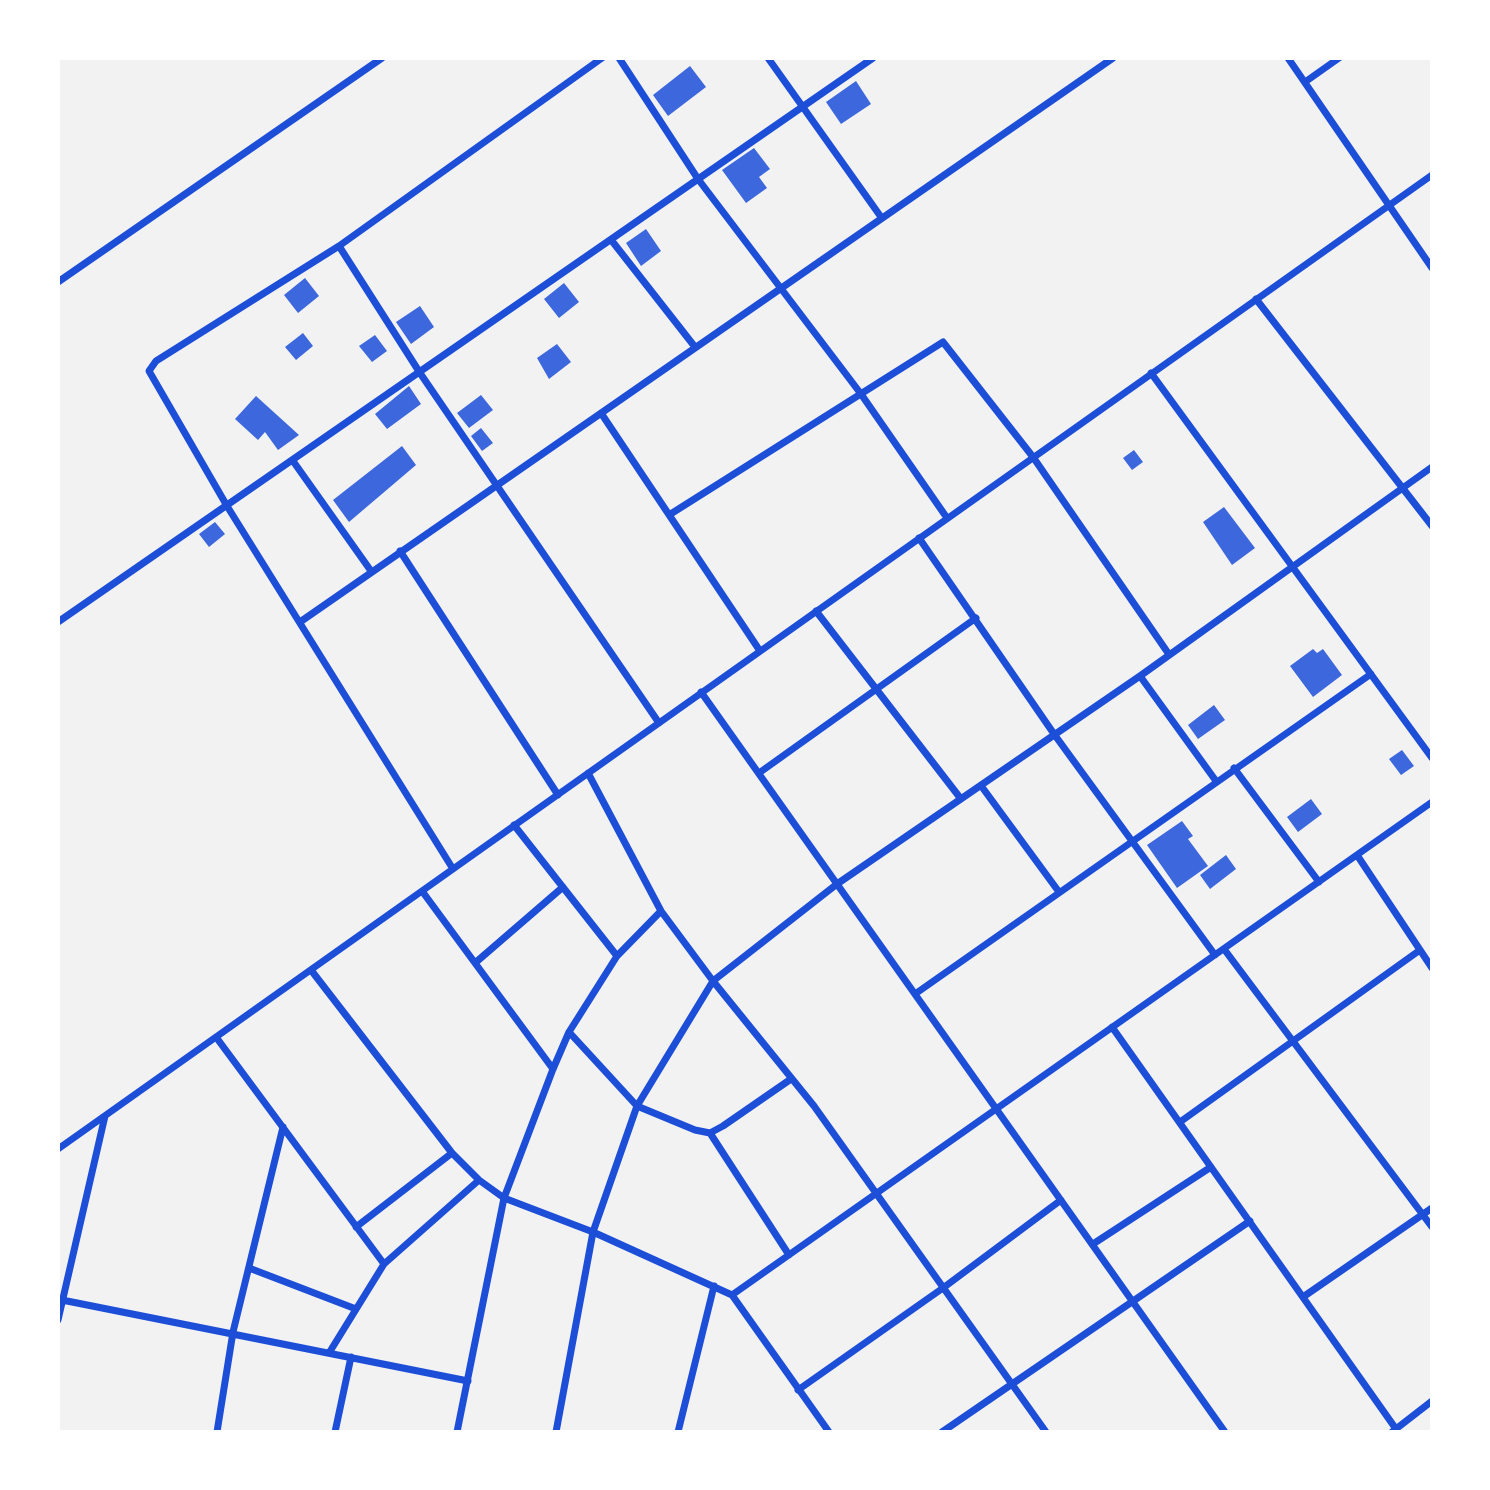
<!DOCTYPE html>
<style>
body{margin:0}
#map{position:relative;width:1490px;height:1490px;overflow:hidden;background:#f2f2f2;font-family:Rubik,sans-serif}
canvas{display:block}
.frame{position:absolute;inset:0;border:60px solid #fff;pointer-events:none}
</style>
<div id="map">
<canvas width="1490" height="1490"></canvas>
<div class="frame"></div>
</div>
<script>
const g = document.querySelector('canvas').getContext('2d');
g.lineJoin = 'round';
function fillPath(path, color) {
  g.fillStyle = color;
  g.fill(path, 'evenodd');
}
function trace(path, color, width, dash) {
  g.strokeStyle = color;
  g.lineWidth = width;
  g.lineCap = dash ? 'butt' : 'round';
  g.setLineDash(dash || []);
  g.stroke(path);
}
fillPath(new Path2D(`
 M690,66L706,87L668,116L653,95Z
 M856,81L871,104L841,124L826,102Z
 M754,148L770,169L759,177L767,188L746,203L722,170Z
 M646,229L661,251L641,266L626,243Z
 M305,278L319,296L298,313L284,295Z
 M564,283L579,302L559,318L544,299Z
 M420,306L434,327L411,344L396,322Z
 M303,333L313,346L296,360L285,347Z
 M375,335L387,351L372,362L359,346Z
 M557,344L571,362L549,379L537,358Z
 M409,386L421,404L387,429L375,414Z
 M481,395L493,410L469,428L457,413Z
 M256,396L299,435L278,450L265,432L258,440L235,419Z
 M481,428L493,443L482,451L471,436Z
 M402,446L416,465L349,522L333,500Z
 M1134,450L1143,462L1132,470L1123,458Z
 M1224,507L1255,548L1232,565L1203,522Z
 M215,522L225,534L209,547L199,534Z
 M1313,649L1317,653L1323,649L1342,675L1313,697L1290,666Z
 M1214,705L1225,720L1198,739L1188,725Z
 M1402,750L1414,766L1401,775L1389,759Z
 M1311,799L1322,814L1298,832L1287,817Z
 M1182,821L1193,836L1188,839L1208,866L1177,888L1147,845Z
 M1226,855L1236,869L1210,889L1200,875Z`), '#3d67dc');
trace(new Path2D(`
 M619,58L698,179L861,394L947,518
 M768,58L881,217
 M1288,58L1432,268
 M1305,82L1339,58
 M612,241L695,347
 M339,246L420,373L659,723
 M58,282L382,58
 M1256,299L1432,526
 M1151,373L1432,758
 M601,413L760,651
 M293,461L371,571
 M669,515L943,342L1033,457L1168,653
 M919,538L1054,734L1215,955
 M400,551L558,795
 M816,611L961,799
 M58,622L873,58
 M300,622L1113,58
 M1140,676L1216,781
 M701,692L1225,1432
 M1234,768L1319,882
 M759,773L976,618
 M982,787L1059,892
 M514,825L617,956
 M1357,855L1432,968
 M453,869L227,506L149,371L156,361L339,246L602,58
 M422,891L553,1069
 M661,911L713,981L814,1106L1046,1432
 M1224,949L1432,1227
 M475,963L563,887
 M311,970L452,1153L479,1180L504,1198L593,1232L732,1295L829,1432
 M915,994L1371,674
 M1112,1027L1396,1429
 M569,1032L637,1106L695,1130L710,1133L723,1126L791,1079
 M216,1037L384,1264
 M1180,1122L1420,950
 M710,1133L789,1255
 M58,1149L1432,175
 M356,1227L452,1153
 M1093,1244L1211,1167
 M249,1268L356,1309
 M732,1295L1432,802
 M1303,1297L1432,1208
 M62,1300L468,1381
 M58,1320L105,1116
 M329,1353L384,1264L479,1180
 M798,1390L943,1288L1061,1200
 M217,1432L233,1332L283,1127
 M335,1432L351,1357
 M457,1432L504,1198L553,1069L569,1032L617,956L661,911L588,773
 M556,1432L593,1232L637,1106L713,981L837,884L1140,676L1432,467
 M678,1432L714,1286
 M942,1432L1250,1221
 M1392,1432L1432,1401`), '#1d4ed8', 7);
</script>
